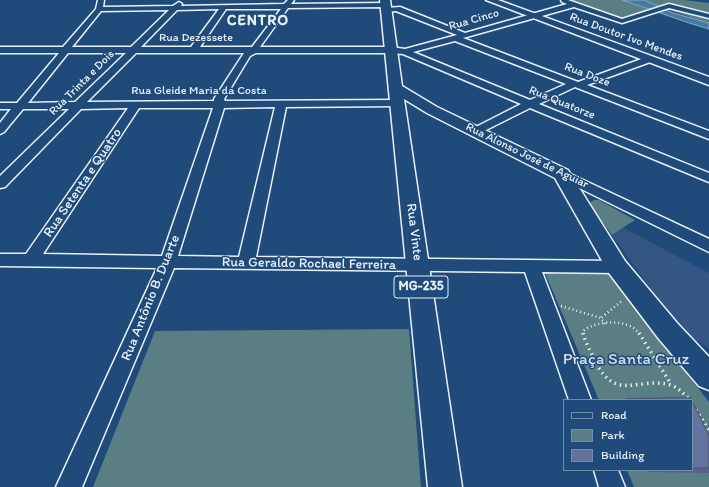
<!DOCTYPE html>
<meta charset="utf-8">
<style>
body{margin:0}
#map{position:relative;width:709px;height:487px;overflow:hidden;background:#1f4a7a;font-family:Itim,sans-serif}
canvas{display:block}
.legend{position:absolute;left:563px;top:399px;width:130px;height:72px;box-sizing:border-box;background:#1f4a7a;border:1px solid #6f8dac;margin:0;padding:5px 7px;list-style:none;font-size:12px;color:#e8f1f8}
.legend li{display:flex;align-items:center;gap:8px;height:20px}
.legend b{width:20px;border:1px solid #6f8dac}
</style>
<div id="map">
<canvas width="709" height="487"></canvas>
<ul class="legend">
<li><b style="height:5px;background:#1f4a7a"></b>Road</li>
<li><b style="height:11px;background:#597e83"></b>Park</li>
<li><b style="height:11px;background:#66729e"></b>Building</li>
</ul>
</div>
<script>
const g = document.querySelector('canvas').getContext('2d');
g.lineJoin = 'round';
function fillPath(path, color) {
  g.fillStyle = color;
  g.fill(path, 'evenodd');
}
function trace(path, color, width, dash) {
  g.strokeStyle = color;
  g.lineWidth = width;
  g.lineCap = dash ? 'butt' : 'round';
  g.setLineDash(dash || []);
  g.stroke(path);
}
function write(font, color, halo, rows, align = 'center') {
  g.font = font + ' Itim,sans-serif';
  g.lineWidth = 3;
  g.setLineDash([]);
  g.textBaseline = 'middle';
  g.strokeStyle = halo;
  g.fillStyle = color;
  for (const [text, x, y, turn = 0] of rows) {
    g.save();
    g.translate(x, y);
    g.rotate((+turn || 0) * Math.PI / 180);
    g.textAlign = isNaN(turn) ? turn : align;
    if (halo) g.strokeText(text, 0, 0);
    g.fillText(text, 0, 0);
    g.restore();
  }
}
fillPath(new Path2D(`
 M624,228L709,273V348L682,332L612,235Z`), '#345685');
fillPath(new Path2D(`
 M565,0H623L653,11L621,20Z
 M644,0H684L709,3V13L706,14L670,5L662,8Z
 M663,8H671L709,18V23Z
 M594,200H599L635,220L612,235L590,205L589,203Z
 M545,273H608L709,402V487H634L627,470H692V400H599Z
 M409,329L421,487H93L155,331Z`), '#597e83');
const water = new Path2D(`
 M623,0H644L673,13L709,23V29L689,23Z`);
fillPath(water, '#457aa3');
trace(water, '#86aac5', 1);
const minor = new Path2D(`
 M98,0H104L103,7L173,6L179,2L182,4L181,6L284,4L288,0H294L291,4L386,3L389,5L386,7L288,8L260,47H391L405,49L457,35L396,11L386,12L382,10L386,8L400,7L465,33L567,4L562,2L561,0H568L622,19L669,4L709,14V18L669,8L622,23L574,7L463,38L578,82L647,57H653V61L587,85L709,131V139L575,87L539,104L709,173V182L530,108L480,133H472L470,131L472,129L521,104L403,54L391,53H256L250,56L224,99L225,101L397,100L402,103L397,106L286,107L256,257L617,261L623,263L625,267L623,271L617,273L542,272L591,400H569L525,272L174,268L82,487H56L157,268L0,266V254H26L128,108L81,109L5,187L0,188V176L69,109H23L4,132L0,134V123L11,109H0V103H17L59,53H0V47H63L96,9ZM219,9L191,47H141L177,10ZM226,9H281L252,47H200ZM169,10L131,47H72L101,11ZM455,41L566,84L530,100L413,52ZM68,53H126L75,102L28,103ZM136,53H244L214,99V101L87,102ZM275,107L239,257L178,256L224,108ZM139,108H213L162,256L43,254Z
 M562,170L709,239V252L557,177L555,174L557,171Z
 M594,470H618L625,487H599Z`);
const tertiary = new Path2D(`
 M486,0H498L709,77V85Z`);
const primary = new Path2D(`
 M380,0H390L402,86L437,107L568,170L625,261L677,323L709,357V390L699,386L659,339L609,273L555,178L427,113L404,99L462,487H428Z`);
trace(minor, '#e8f1f8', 3);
trace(tertiary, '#e8f1f8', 3);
trace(primary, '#e8f1f8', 3);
trace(new Path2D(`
 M561,306L601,318
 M605,324L601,318L623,300
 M583,334V331C596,320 630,318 639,334`), '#e8f1f8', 2.5, [1, 3]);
trace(new Path2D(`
 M583,333C585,342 591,352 595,361C616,403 638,376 671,385C679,388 684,394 690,400
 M639,333L671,384
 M696,410L709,430`), '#e8f1f8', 3.5, [1.5, 4]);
fillPath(minor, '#1f4a7a');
fillPath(tertiary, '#1f4a7a');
fillPath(primary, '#1f4a7a');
fillPath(new Path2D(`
 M692,401L709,435V473L648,472L647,470H692Z`), '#586288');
const building = new Path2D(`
 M691,398L692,400H627L626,399Z
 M692,401L709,435V468H692Z`);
fillPath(building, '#66729e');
trace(building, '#47506f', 1);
write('12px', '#e8f1f8', '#1f4a7a', [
 ["Rua Cinco",474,20,-16],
 ["Rua Doutor Ivo Mendes",626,37,20],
 ["Rua Dezessete",196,38],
 ["Rua Doze",587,75,21],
 ["Rua Trinta e Dois",82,83,-45],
 ["Rua Gleide Maria da Costa",199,91],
 ["Rua Quatorze",562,103,22],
 ["Rua Alonso José de Aguiar",527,156,26]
]);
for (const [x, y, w] of [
 [421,287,54]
]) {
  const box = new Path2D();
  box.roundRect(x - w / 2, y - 11, w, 22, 3);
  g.fillStyle = '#1f4a7a';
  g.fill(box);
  trace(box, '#e8f1f8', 1);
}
write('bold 13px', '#e8f1f8', null, [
 ["MG-235",421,287]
]);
write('14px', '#e8f1f8', '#1f4a7a', [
 ["Rua Setenta e Quatro",83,183,-56],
 ["Rua Vinte",414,232,83],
 ["Rua Geraldo Rochael Ferreira",309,264,1],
 ["Rua Antônio B. Duarte",151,298,-68]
]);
g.letterSpacing = '1px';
write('bold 15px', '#e8f1f8', '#1f4a7a', [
 ["CENTRO",258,21]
]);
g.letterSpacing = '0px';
write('17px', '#d3e0e6', '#1f4a7a', [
 ["Praça Santa Cruz",626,360]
]);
</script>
